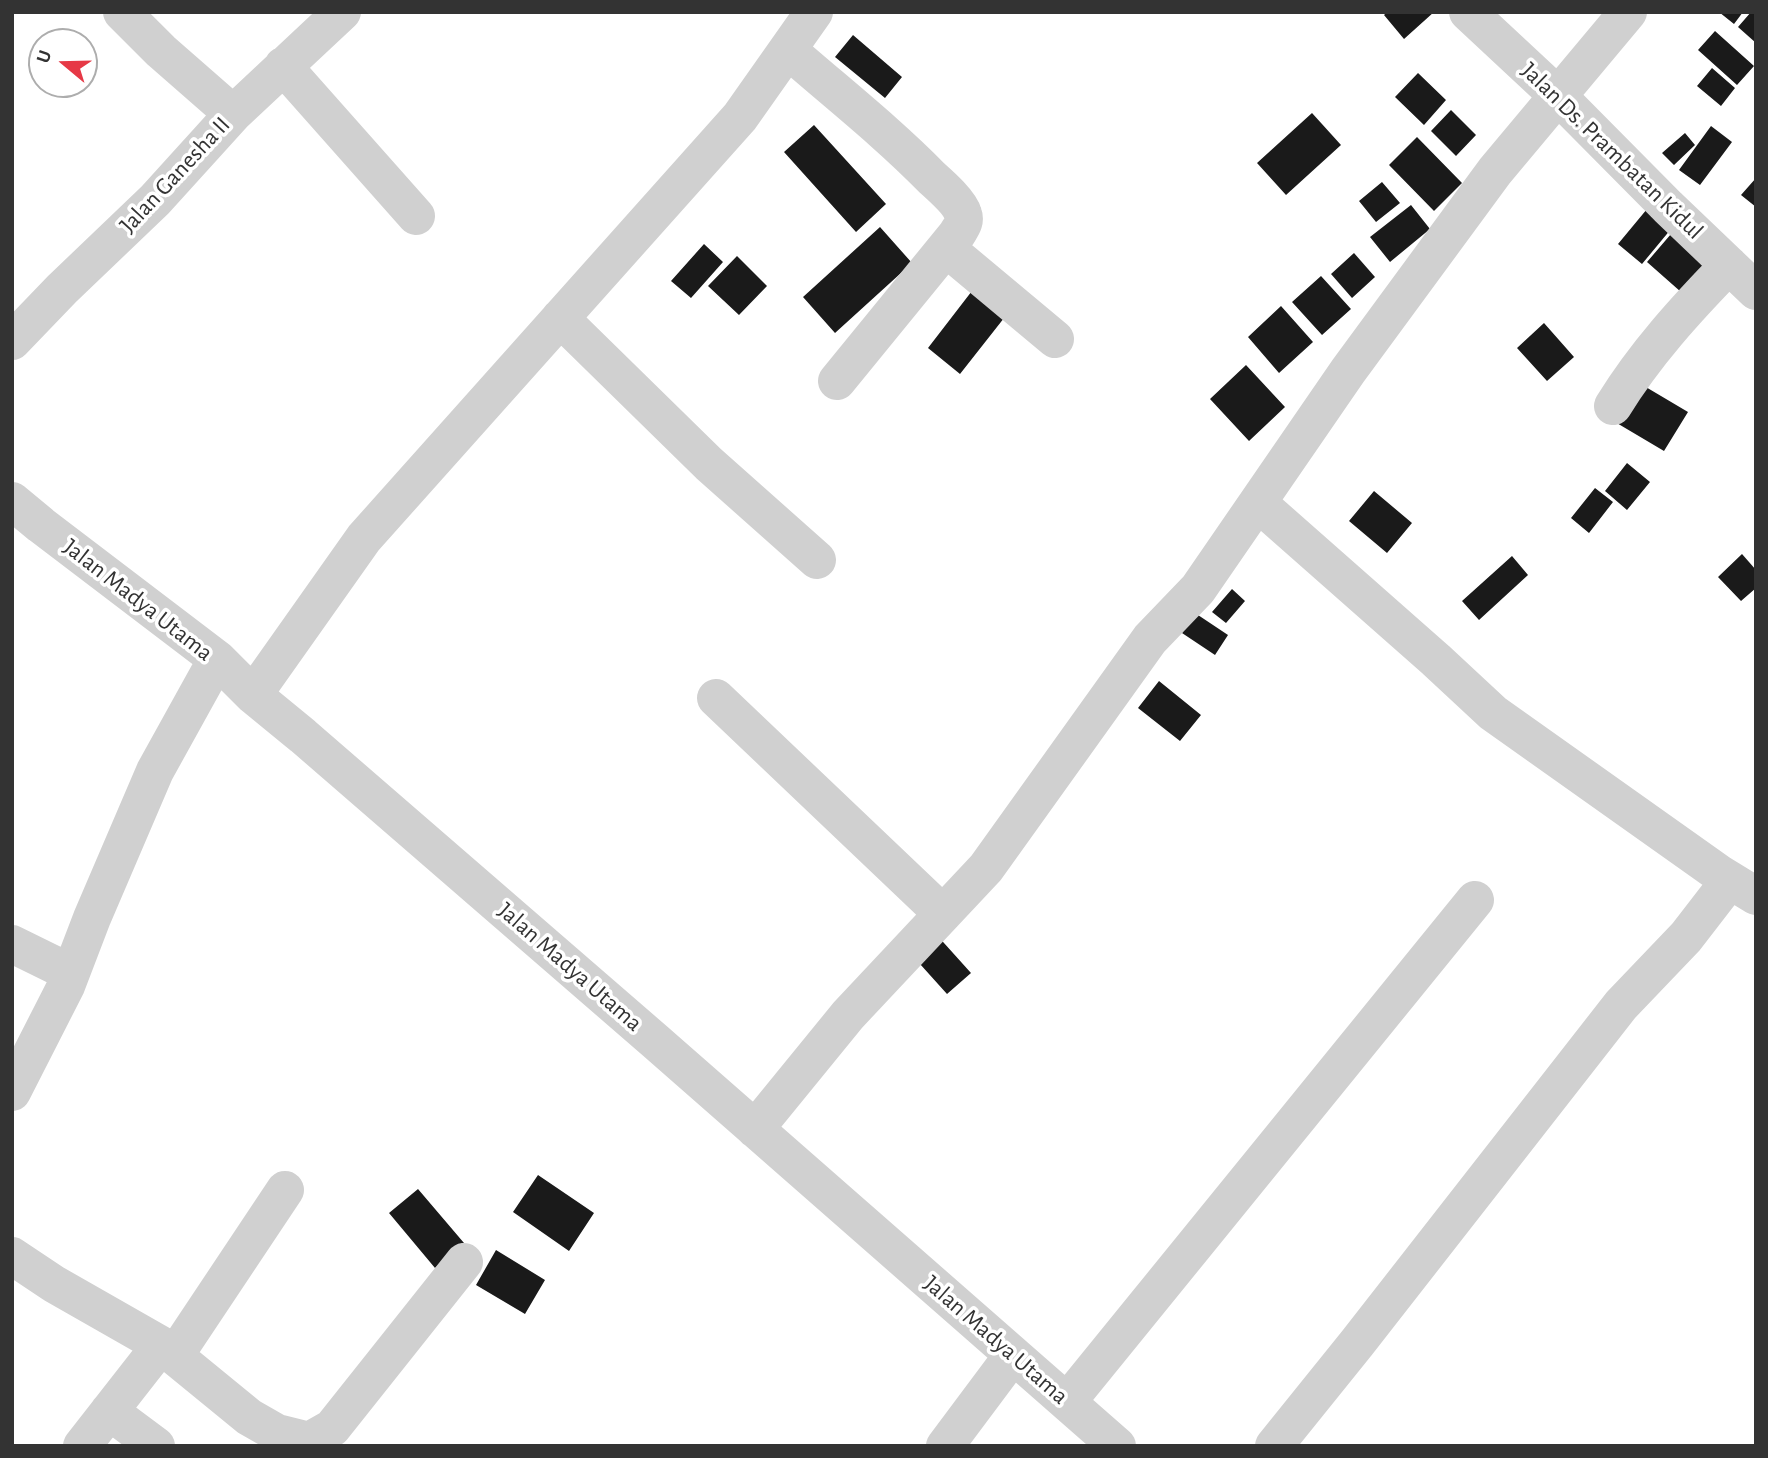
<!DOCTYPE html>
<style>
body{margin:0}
#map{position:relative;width:1768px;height:1458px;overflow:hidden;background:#fff;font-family:"Alegreya Sans",sans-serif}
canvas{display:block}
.frame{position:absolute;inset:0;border:14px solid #333;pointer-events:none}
.north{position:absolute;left:28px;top:28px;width:70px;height:70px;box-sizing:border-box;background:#fff;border:2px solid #adadad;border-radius:50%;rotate:289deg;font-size:19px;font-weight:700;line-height:28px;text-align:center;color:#333}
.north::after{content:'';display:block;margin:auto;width:24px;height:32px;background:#e63946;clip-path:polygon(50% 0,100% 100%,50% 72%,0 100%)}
</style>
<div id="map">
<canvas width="1768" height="1458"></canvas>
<div class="frame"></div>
<div class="north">U</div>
</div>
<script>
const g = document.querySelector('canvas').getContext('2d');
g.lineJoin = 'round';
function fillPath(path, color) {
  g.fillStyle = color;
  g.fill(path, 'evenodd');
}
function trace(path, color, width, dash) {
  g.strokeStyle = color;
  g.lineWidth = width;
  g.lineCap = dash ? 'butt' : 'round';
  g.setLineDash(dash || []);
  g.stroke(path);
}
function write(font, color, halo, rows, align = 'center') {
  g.font = font + ' "Alegreya Sans",sans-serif';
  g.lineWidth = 7;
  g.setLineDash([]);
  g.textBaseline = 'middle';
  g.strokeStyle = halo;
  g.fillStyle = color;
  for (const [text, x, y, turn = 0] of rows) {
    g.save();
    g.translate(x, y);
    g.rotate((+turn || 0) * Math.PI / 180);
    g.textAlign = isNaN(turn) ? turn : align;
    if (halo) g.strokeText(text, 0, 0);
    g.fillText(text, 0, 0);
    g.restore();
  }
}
fillPath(new Path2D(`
 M1387,12H1434L1404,39L1384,15Z
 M1719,12H1743L1734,24Z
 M1751,12H1756V43L1738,27Z
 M1715,31L1754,66L1737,85L1698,50Z
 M853,35L902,77L885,98L835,57Z
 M1712,68L1735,88L1721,106L1697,86Z
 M1418,73L1446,100L1424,125L1395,97Z
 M1451,110L1476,135L1456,156L1431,131Z
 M1312,113L1341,145L1286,195L1257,163Z
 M814,125L886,204L856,232L784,152Z
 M1711,126L1732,142L1700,185L1679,170Z
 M1685,133L1695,145L1674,165L1662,153Z
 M1417,137L1462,183L1434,211L1389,165Z
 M1756,178V207L1741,195Z
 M1382,182L1400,203L1376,222L1359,201Z
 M1652,203L1676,223L1642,264L1618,244Z
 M1411,205L1430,229L1390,262L1370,237Z
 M880,227L912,263L835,333L803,297Z
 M1677,227L1711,257L1681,292L1647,262Z
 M704,244L723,262L691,298L671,281Z
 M1354,253L1375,277L1352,298L1331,274Z
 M737,256L767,286L739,315L708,286Z
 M1321,276L1351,309L1322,335L1292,302Z
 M975,287L1008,313L960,374L928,348Z
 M1281,306L1313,342L1279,373L1248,337Z
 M1544,323L1574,357L1547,381L1517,348Z
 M1246,365L1285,407L1249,441L1210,399Z
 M1634,380L1688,412L1664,451L1610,419Z
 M1627,463L1650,482L1627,510L1605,491Z
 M1595,488L1613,502L1589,533L1571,518Z
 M1374,491L1412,523L1387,553L1349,521Z
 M1742,554L1756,570V588L1741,601L1718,577Z
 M1512,556L1528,575L1479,620L1462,601Z
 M1232,589L1245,601L1226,623L1212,612Z
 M1195,613L1228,635L1215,655L1182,633Z
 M1159,681L1201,715L1180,741L1138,708Z
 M935,933L971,973L947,994L911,954Z
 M538,1175L594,1213L569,1251L513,1212Z
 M418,1189L464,1243L435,1268L389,1213Z
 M496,1250L545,1280L525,1314L476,1285Z`), '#1a1a1a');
trace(new Path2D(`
 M122,12L161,51L233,114
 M1468,12L1557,95L1668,207L1756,291
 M788,50C836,92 887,132 932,178C941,186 960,203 963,214C966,222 961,227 957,234L837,381
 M283,66L416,216
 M946,248L1055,339
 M560,318L709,464L817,560
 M12,341L62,289L155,200L233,114L342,12
 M1613,406C1645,354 1686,309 1729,265
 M12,501L41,525L217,659L253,695L303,736L655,1041L1117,1446
 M1258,503L1436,660L1493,713L1720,874L1756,896
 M253,695L364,538L740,117L814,12
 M716,698L943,914
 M12,944L71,973
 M12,1092L66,986L92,918L155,771L217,659
 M755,1129L848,1015L986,868L1150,639L1198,589L1348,371L1495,171L1628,12
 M12,1256L54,1284L161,1345L249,1417L277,1433L309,1441L332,1428L464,1262
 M175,1355L285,1190
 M1067,1402L1475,900
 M109,1411L156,1446
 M82,1446L161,1345
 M945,1446L1013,1355
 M1274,1446L1357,1343L1621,1005L1686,937L1730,880`), '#d0d0d0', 38);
write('24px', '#333', '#fff', [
 ["Jalan Ds. Prambatan Kidul",1612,151,44],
 ["Jalan Ganesha II",175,175,-47],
 ["Jalan Madya Utama",138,600,38],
 ["Jalan Madya Utama",570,967,41],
 ["Jalan Madya Utama",996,1340,41]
]);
</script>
